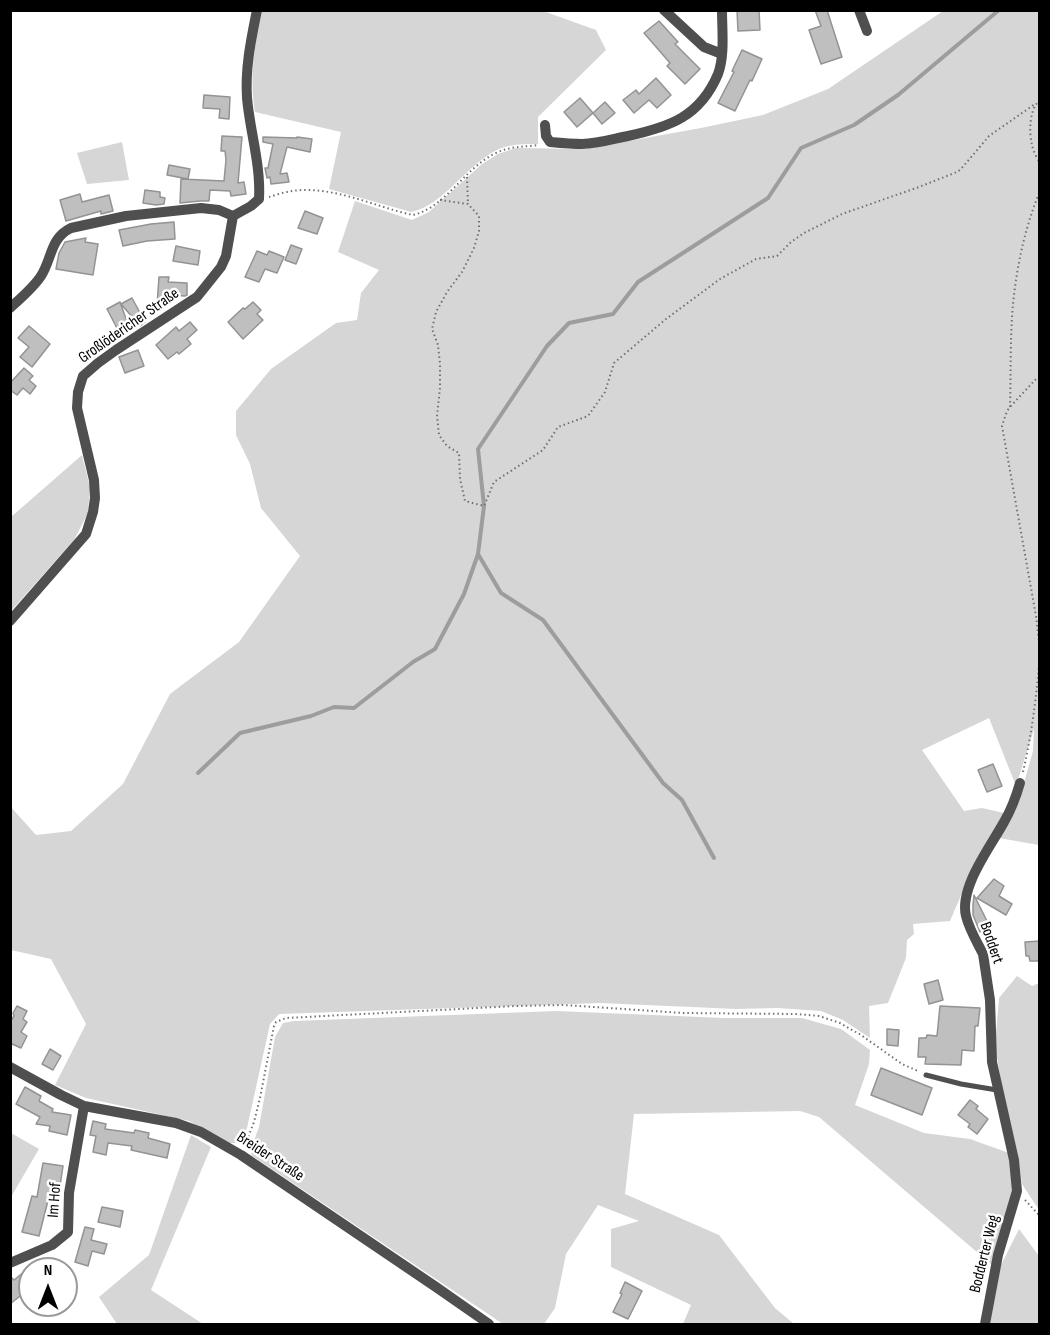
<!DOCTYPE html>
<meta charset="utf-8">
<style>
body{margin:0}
#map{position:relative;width:1050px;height:1335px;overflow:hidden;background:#fff;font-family:"Sofia Sans Condensed",sans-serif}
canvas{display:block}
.frame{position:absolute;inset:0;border:12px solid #000;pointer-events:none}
.north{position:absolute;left:18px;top:1257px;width:60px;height:60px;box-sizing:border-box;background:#fff;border:2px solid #999;border-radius:50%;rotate:0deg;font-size:16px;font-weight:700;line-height:24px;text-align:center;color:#000}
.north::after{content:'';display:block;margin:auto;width:21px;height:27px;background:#000;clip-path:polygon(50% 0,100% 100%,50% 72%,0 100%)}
</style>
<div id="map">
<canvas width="1050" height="1335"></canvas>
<div class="frame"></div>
<div class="north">N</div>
</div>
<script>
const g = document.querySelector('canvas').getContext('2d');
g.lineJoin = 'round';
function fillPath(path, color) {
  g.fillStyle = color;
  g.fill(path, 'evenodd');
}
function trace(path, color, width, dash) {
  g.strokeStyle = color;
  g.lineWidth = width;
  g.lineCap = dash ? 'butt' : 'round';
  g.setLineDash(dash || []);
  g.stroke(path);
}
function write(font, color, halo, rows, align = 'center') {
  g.font = font + ' "Sofia Sans Condensed",sans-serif';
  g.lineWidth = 5;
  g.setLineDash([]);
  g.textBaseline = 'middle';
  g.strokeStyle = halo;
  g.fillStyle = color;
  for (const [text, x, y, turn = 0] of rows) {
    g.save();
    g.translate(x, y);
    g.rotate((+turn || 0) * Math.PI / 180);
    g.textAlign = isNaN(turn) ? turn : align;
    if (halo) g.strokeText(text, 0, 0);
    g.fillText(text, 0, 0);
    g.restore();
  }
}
fillPath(new Path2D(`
 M261,11H543L596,30L606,50L538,117V144C524,144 509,144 497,150C466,165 443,206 411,212L329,189L341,132L255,112C249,75 255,47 261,11Z
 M943,11H1039V845L999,838L1020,797L1033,751L1034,729L1016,786L989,718L922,750L964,811L982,808L1004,813L971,872L950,921L913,924L914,934L907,940L906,958L888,1003L869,1006L870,1038L843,1020L821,1011L777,1008L736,1009L600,1003L279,1014L270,1024L247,1128L240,1143H229L189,1121L86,1098L55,1085L86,1024L51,959L11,950L10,806L36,835L71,831L123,784L170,694L239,642L300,556L261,508L250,464L236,435V411L271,369L336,323L357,320L361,293L379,270L338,252L355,201L412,220L429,212L482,164L498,154L516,148L584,149L701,128L763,115L828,89Z
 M122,142L129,180L87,184L77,153Z
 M82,455L90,487L88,513L74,540L11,611V517Z
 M1017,976L1032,986L1039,983V1210L1022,1184L1018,1156L1002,1087L995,1046L999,998Z
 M556,1011L724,1018H802L841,1029L870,1050L869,1064L855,1105L924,1133L970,1139L1009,1153L1013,1188L992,1265L819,1117L800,1111L634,1114L625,1194L719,1235L775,1308L794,1324H683L691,1305L611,1267V1229L639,1221L598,1205L566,1254L555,1308L544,1324H503L251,1155V1149L259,1127L275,1037L283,1023L294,1021Z
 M11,1133L39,1149L11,1197Z
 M191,1135L211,1147L151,1290L203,1324H117L99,1297L149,1255Z
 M1019,1229L1039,1256V1324H990L1001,1265Z`), '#d6d6d6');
trace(new Path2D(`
 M198,773L240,733L311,716L334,707L354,708L413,662L435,649L464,594L478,554
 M714,858L682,800L663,783L543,620L501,593L478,554L484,506L478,449L547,346L569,323L613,314L638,282L768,198L801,148L854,125L898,95L999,10`), '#9d9d9d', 4);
const building = new Path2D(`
 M737,10H759L760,30L738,31Z
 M815,10H827L842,57L821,64L809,30L821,26Z
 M659,21L678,42L675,44L700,69L685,84L667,66L670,63L644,33Z
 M742,50L762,59L752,81L750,80L735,111L718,103L734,72L732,71Z
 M656,78L671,95L657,108L649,100L634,113L623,100L636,90L639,94Z
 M204,95L230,97L229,119L219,118L220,109L203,108Z
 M580,98L593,113L577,127L564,112Z
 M605,102L615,113L602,124L593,113Z
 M222,136L242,137L238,183L244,182L246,194L231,196L230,191L210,190L209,201H200L180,203L181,179L224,181L226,160L225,151H221Z
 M263,137L297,138V137L312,139L310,152L287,147L280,174L287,173L289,182L271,184L270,177L267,178L265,168H268L273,144L263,142Z
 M169,165L190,169L188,179L167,175Z
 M145,190L160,192V197L165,198L164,204L156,205L143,203Z
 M80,194L82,202L109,195L113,211L101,214V211L66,221L60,200Z
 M305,211L323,218L317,234L298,228Z
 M174,222L175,239L147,241L123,246L119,230L151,224Z
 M86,238L85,242L98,244L93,275L56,269L59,253L65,242Z
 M291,245L302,249L296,264L285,260Z
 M176,246L200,251L198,265L173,261Z
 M257,251L267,255L269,251L284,257L277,273L265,269L259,282L245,277Z
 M159,277H169L168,282L187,283V295L185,296L168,295V305H157Z
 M132,298L145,322L140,326L121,304Z
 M120,302L129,327L119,332L107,309Z
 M253,302L261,310L257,314L263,320L243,339L228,322L243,308L245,309Z
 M190,322L197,330L187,339L191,344L179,354L177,352L168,359L156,345L176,327L179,331Z
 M29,326L50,344L32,367L20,357L29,347L18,338Z
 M138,350L144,366L125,373L119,357Z
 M24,368L33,376L29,380L36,386L30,394L23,388L17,395L10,390V383Z
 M993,764L1002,786L987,792L978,770Z
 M994,879L1004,886L999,896L1012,904L1006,915L977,898Z
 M974,895L990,927L980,932L973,915V905Z
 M1040,941V961H1030L1029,956H1026L1025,942Z
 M938,980L943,1000L929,1004L924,984Z
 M17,1006L27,1011L23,1019L27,1022L21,1032L27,1036L21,1048L10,1043V1022L14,1016L13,1013Z
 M940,1006L980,1008L978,1026H975L974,1051L962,1050L961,1065L925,1064L926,1057H918L919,1038H926L927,1035L937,1036Z
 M887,1029L899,1030L898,1046L887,1045Z
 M50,1049L61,1056L53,1070L42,1064Z
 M881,1068L932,1088L922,1115L871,1095Z
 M25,1087L41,1096L39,1101L53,1109L52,1112L71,1115L67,1135L49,1131L50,1126L36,1124L40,1117L16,1104Z
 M970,1100L978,1106L976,1109L988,1119L977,1134L968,1127L970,1124L958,1115Z
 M93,1121L106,1124L105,1129L134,1133L135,1130L149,1133L148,1138L170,1144L167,1158L131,1150L132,1146L108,1143L106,1155L93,1152L96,1136L90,1135Z
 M43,1163L63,1166L60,1186L52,1185L39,1236L22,1232L32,1196L37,1197Z
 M102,1207L123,1211L120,1227L98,1222Z
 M85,1227L94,1229L91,1240L107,1244L104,1254L92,1251L88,1266L75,1262Z
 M30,1267V1280L20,1288L24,1293L10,1304V1276L14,1280Z
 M625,1282L642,1291L628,1319L613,1312L622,1294L620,1293Z`);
fillPath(building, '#bfbfbf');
trace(building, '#939393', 1.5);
trace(new Path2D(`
 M1040,100C1029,109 1029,132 1032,145C1033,151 1037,158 1040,163
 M467,177L468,204
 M269,197C276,195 284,192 292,191C333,185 375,207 413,215C446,207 464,169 494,154C509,146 523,147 539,145
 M440,200L468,204L479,216V231L474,248L462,272L447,292L436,312L432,329L438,345L440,364V388L437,416L439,435L447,446L459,453L460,479L465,501L484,506L494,482L543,450L558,427L588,416L605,392L614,363L666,319L720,279L756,259L777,256L791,242L804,233L842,214L919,187L957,172L961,169L989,136L1035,104
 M1040,377L1035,380L1010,407L1007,411L1002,426L1036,616L1040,649
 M1010,407C1011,373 1010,338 1013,304C1017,265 1025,227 1040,191
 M1023,772C1032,733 1037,693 1040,653
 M245,1145L254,1122L260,1098L274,1026L276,1022L286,1018L516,1006L564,1005L683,1013L797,1014L819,1016L840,1023L861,1035L902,1064L918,1071
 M1025,1200L1040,1216`), '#717171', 2, [1.5, 3]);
trace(new Path2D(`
 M926,1075L961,1084L997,1090`), '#4f4f4f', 5);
trace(new Path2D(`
 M664,10L704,47L722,54
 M859,10L867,31
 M545,125L546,136L550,142C561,143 572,144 582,144C597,144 613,139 628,136C669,127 700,117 718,74C725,55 722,31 722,10
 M10,308C21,298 33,288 41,276C52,259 50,238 71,228L126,216L201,208L219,210L233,216
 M10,621L86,534L93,512L95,498L94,480L77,408L78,392L83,376L98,363L116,350L197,297L221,267L226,256L233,216L251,206L259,199C261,165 250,132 247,98C245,68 251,40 257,10
 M10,1067L61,1095L84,1106L176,1123L201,1132L241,1155L436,1287L489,1324
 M10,1263L52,1245L68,1232L69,1193L84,1106
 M985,1324L998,1255L1017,1191L1014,1160L992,1062L990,1000L983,954C977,942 969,929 966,916C959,887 991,846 1004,822C1011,810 1016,797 1020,783`), '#4f4f4f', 10);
write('16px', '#000', '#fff', [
 ["Großlödericher Straße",129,326,-35],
 ["Boddert",991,943,71],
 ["Breider Straße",270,1157,33],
 ["Im Hof",55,1200,-86],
 ["Bodderter Weg",985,1254,-76]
]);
</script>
